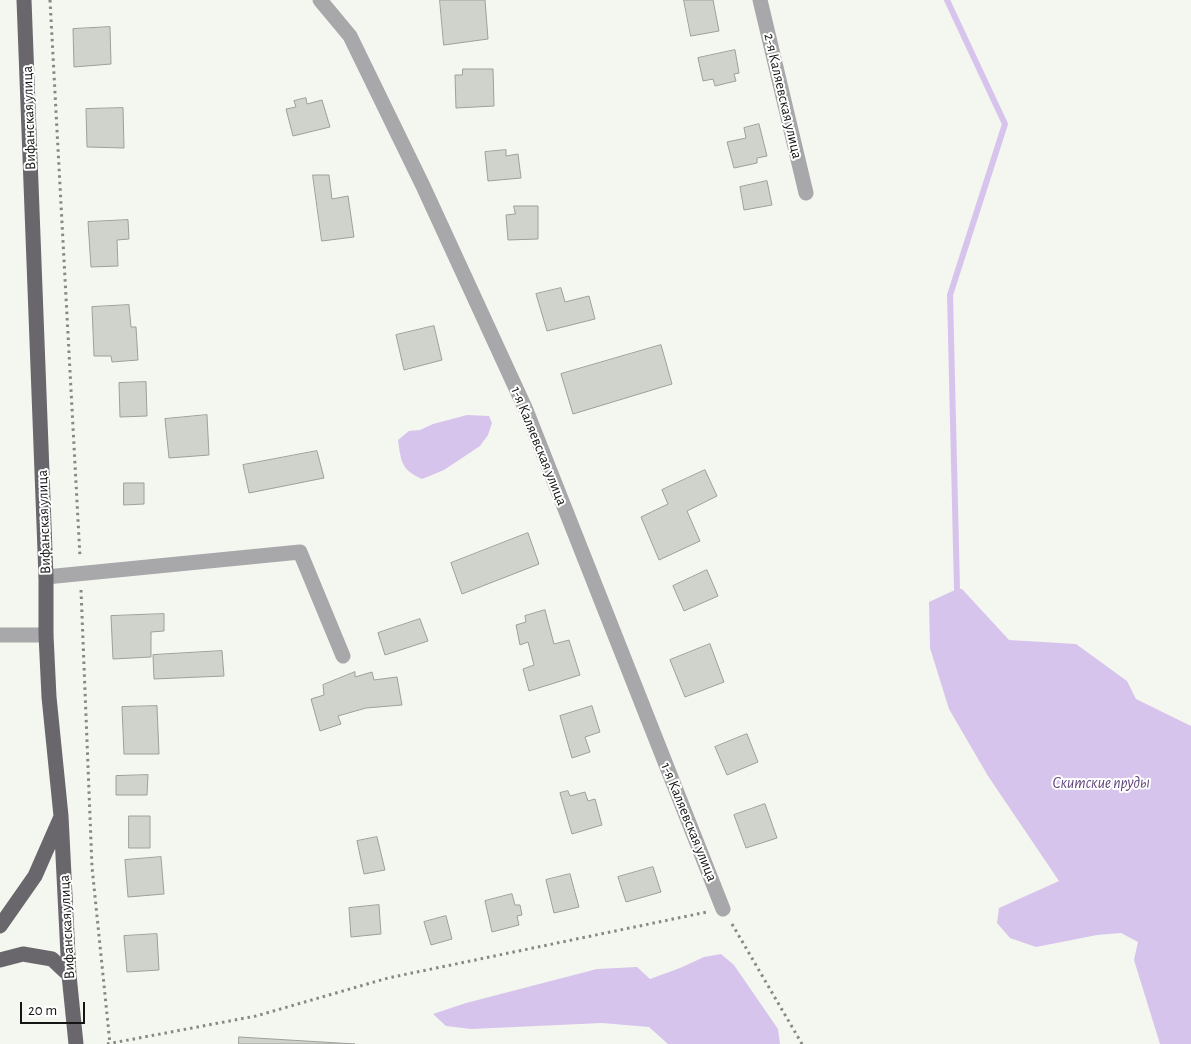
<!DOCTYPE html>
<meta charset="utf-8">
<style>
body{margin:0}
#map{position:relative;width:1191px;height:1044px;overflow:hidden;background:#f3f7f0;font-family:"Alegreya Sans",sans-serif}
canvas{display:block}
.scale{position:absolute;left:20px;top:1002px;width:65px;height:22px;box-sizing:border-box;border:2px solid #151614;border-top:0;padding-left:6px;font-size:15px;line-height:18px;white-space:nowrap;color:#151614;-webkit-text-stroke:4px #fff;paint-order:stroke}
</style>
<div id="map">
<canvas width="1191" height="1044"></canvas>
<div class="scale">20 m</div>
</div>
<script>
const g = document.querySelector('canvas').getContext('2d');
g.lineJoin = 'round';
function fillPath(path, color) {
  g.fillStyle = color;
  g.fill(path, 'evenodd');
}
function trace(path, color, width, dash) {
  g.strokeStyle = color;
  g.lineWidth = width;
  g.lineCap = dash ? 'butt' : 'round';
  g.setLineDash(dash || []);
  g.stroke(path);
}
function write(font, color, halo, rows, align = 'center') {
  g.font = font + ' "Alegreya Sans",sans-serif';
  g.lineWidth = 4;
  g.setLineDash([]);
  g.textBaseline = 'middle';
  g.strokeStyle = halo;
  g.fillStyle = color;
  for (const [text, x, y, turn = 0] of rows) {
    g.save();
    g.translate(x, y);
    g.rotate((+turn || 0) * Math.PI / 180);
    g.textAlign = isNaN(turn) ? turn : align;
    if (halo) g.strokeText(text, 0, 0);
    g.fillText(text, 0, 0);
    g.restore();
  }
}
fillPath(new Path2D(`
 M467,415L489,416L492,423L488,435L480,446L444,470L422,479C401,470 401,461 398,440L409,431L420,430L433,424Z
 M957,589H962L1009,640L1076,644L1127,681L1136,699L1191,726V1044H1160L1134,960L1138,942L1121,933L1097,935L1036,947L1010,938L997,923L999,908L1059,881L988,776L949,709L930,648L929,602Z
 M721,954L734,965L778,1029L780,1044H668L649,1027L602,1023L471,1029L446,1026L433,1014L466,1003L597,969L637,967L650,979L680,968L704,957Z`), '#d7c4ec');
trace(new Path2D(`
 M947,0L1005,124L950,295L957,589L961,596`), '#d7c4ec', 6);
const building = new Path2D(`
 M440,0H485L488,39L444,45Z
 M684,0H713L719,31L691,36Z
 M110,27L111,64L74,67L73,29Z
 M735,50L739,73L734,74L736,81L715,86L713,79L703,81L698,58Z
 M463,69H493L494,106L456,108L455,75H462Z
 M306,98L307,104L322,100L330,127L293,136L286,109L296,107L294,101Z
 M123,108L124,148L87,147L86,109Z
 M759,124L767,156L757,158V163L734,168L727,142L746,138L744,128Z
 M506,150V156L518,154L521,178L488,181L485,152Z
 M313,175H329L332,199L348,196L354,237L322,241Z
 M767,181L772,205L744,210L740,187Z
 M514,206H538V239L508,240L506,215L515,214Z
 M128,220L129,239L117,240L118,266L91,267L88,222Z
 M561,288L565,302L589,296L595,319L547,331L536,294Z
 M129,305L131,327H136L138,360L112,362L111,356H94L92,307Z
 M434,326L442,360L404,370L396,335Z
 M661,345L672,384L573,414L561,374Z
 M146,382L147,416L120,417L119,383Z
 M207,415L209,455L169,458L165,419Z
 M317,451L324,478L249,493L243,465Z
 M705,470L717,496L687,511L700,541L659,560L641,517L668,504L662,490Z
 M124,483H144V504L124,505Z
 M528,533L539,564L462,594L451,563Z
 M707,570L718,596L684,611L673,586Z
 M545,610L554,644L569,640L580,675L529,691L523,669L534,665L528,642L520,645L516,625L526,622L525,616Z
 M164,614V631L151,632V657L113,659L111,616Z
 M420,619L428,641L385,655L378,633Z
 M710,644L724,682L685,697L670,660Z
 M222,651L224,676L154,679L153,655Z
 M355,672V677L372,672L374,680L397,677L402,705L366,708L338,716L341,724L320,731L311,699L324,695L323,685Z
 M157,706L159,754H124L122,707Z
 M592,706L600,732L585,737L590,752L572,758L560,716Z
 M747,734L758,762L727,775L715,747Z
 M148,775L147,795H116V776Z
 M568,791L570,796L585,792L588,801L595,799L602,825L572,834L560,793Z
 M765,804L777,838L746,848L734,815Z
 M129,816H150V848H129Z
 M377,837L385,870L364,874L357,841Z
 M161,857L164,894L128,897L125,860Z
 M653,867L661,892L626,902L618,877Z
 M570,874L579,907L554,913L546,880Z
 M512,894L515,905H520L522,915L517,916L519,925L492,932L485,901Z
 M379,905L381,934L351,937L349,908Z
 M446,916L452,939L431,945L424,922Z
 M157,934L159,970L127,972L124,936Z
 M239,1037L355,1044H239Z`);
fillPath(building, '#d0d3cc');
trace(building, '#9da09a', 1);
trace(new Path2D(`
 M50,0L80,557
 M81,590L92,867L110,1044
 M732,924L802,1044
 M107,1044L256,1016L388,978L707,912`), '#868884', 3, [2.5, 4]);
trace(new Path2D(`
 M320,0L350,36L423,186L526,410L723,909
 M760,0L806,193
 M46,577L300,552L343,656
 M0,635H46`), '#a8a7aa', 15);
trace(new Path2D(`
 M24,0L46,577V635L49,697L61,816L69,975L76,1044
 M0,926L35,876L60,819
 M0,960L23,954L52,959L69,975`), '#69676c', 15);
write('15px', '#151614', '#fff', [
 ["2-я Каляевская улица",783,96,77],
 ["Вифанская улица",29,118,-92],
 ["1-я Каляевская улица",539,446,68],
 ["Вифанская улица",44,522,-92],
 ["1-я Каляевская улица",689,822,68],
 ["Вифанская улица",67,927,-93]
]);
write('italic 16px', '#60457a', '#fff', [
 ["Скитские пруды",1101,783]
]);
</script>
